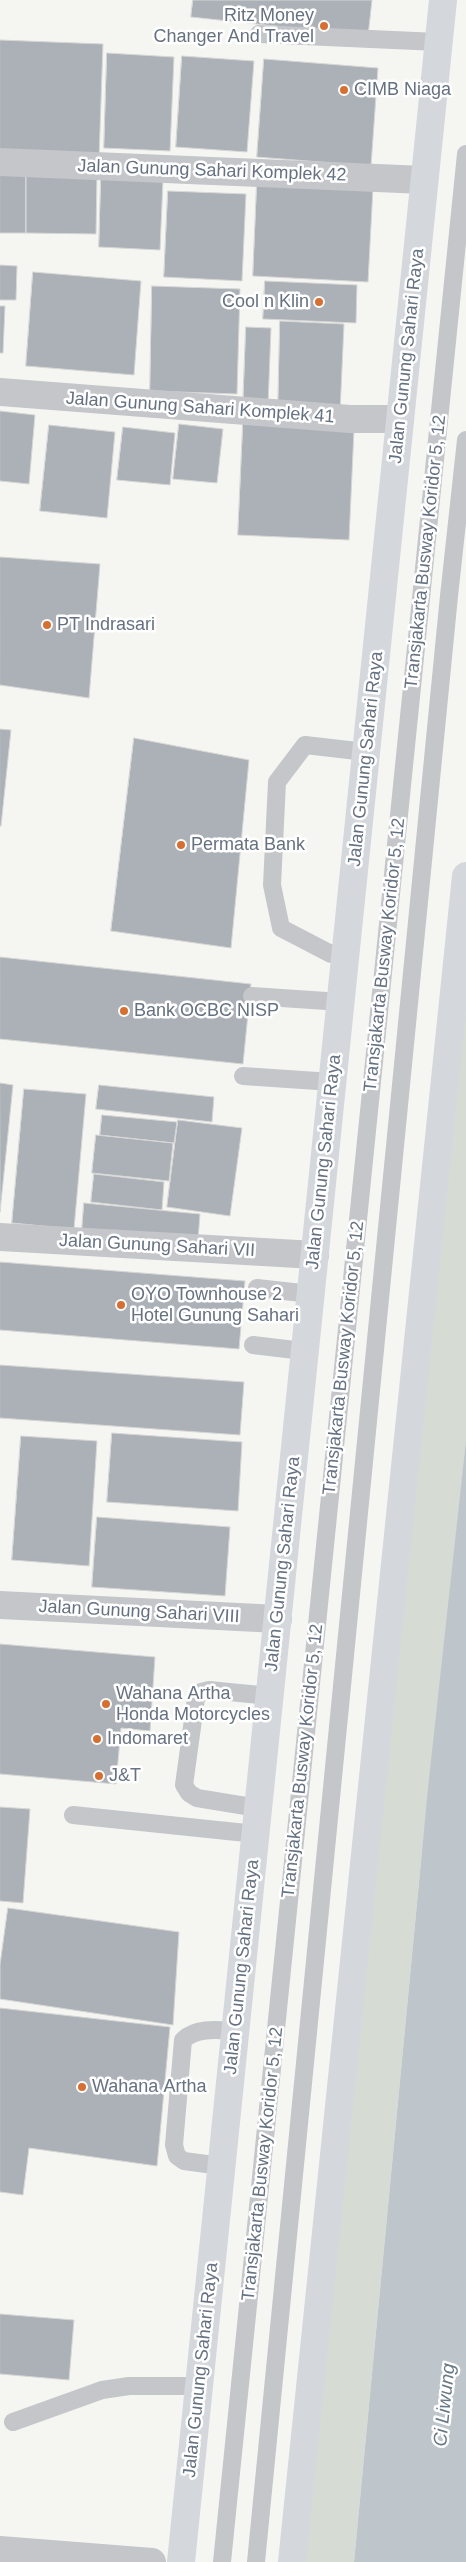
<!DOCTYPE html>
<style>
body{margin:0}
canvas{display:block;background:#f5f5f2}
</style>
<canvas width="466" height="2562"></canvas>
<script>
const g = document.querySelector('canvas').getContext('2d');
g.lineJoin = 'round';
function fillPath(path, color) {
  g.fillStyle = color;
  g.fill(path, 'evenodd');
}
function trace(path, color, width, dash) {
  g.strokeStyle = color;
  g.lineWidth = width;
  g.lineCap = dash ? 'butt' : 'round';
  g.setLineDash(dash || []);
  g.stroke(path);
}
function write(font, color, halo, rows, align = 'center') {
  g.font = font + ' Arial,sans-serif';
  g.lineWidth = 5;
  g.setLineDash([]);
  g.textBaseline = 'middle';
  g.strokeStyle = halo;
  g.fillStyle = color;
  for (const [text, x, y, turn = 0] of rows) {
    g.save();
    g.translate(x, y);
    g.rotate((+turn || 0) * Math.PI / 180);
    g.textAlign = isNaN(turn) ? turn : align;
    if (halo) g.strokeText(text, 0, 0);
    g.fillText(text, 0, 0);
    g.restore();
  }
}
fillPath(new Path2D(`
 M466,878V1442L421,1861L354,2562H292Z`), '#d6dcd3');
fillPath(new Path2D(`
 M466,1440V2562H354L428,1788Z`), '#bec5cb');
const building = new Path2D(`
 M193,0H372L368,36L191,17Z
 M0,40L103,44L99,159L0,154Z
 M107,53L174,57L170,151L104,148Z
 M182,56L254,61L247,152L176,147Z
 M264,59L378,68L371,166L257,157Z
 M0,172L26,173V233H0Z
 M26,173H97L96,234L26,233Z
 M101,177L163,180L160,250L99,247Z
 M257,182L373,188L368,282L253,276Z
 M168,191L246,194L242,281L164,277Z
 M0,265L17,266L16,300H0Z
 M33,272L141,281L134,375L26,366Z
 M265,281L357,285L356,323L263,319Z
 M152,286L240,289L237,394L150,391Z
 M0,306H5L3,353H0Z
 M280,321L344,324L340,413L278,410Z
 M246,327L271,328L268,407L243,406Z
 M0,411L35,415L29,484L0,481Z
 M179,424L223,429L217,483L173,479Z
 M243,424L354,430L349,540L238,535Z
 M49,425L115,432L107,518L40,511Z
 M123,427L175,433L170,485L117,480Z
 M0,557L100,564L89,698L0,685Z
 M0,729L11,730L1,826H0Z
 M134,738L249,760L231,948L111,931Z
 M0,957L251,984L243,1064L0,1039Z
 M0,1083L13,1085L0,1212Z
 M99,1085L214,1097L212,1122L96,1109Z
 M24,1089L86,1094L74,1229L12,1223Z
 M102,1115L177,1122L174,1143L100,1135Z
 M178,1120L242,1128L230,1216L167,1207Z
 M96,1135L173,1143L169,1181L92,1173Z
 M94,1174L164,1182L162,1210L91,1202Z
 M84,1203L200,1214L198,1240L82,1229Z
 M0,1262L245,1281L239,1349L0,1330Z
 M0,1365L244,1382L240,1435L0,1418Z
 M112,1433L242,1442L238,1511L107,1502Z
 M21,1436L97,1441L89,1566L12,1560Z
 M97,1517L230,1527L225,1596L92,1587Z
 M0,1644L155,1657L150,1731L121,1728L116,1784L0,1774Z
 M0,1807L30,1809L23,1903L0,1901Z
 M8,1908L179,1932L173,2025L0,1999V1965Z
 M0,2008L170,2027L157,2166L29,2148L23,2195L0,2192Z
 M0,2314L74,2320L69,2380L0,2374Z`);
fillPath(building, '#acb1b8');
trace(building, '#d6d7d5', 1);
trace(new Path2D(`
 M259,34L438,42
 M346,953L331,954L281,928L272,885L277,782L305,745L366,752
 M252,996L341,1002
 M243,1076L332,1082
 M257,1288L311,1294
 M253,1345L303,1351
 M258,1808L197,1798L189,1793L184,1785L196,1698L201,1692L209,1690L270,1696
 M73,1815L256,1834
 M221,2166L184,2161L177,2156L174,2145L183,2040C197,2027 218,2030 236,2031
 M13,2422L102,2390L129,2386H199
 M222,2562L466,154
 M256,2562L449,596L466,440`), '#c4c6ca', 18);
trace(new Path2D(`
 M0,162L424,180
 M0,392L350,419H400
 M0,1237L315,1255
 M0,1605L278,1619
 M0,2550L152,2562`), '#c4c6ca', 28);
trace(new Path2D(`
 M181,2562C268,1708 355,854 443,0
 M292,2562L466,876`), '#d4d8dc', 28);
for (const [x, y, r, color] of [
 [324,26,5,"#d66f32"],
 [344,90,5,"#d66f32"],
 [319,302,5,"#d66f32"],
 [47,625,5,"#d66f32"],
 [181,845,5,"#d66f32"],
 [124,1011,5,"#d66f32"],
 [121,1305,5,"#d66f32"],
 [106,1704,5,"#d66f32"],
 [97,1739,5,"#d66f32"],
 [99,1776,5,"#d66f32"],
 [82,2087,5,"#d66f32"]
]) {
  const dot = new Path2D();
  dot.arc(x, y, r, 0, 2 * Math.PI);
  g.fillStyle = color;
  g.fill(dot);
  trace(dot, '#fff', 2);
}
write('18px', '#667181', '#fff', [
 ["Ritz Money",314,16,"right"],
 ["Changer And Travel",314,37,"right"],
 ["CIMB Niaga",354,90],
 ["Cool n Klin",309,302,"right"],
 ["PT Indrasari",57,625],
 ["Permata Bank",191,845],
 ["Bank OCBC NISP",134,1011],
 ["OYO Townhouse 2",131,1295],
 ["Hotel Gunung Sahari",131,1316],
 ["Wahana Artha",116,1694],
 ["Honda Motorcycles",116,1715],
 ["Indomaret",107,1739],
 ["J&T",109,1776],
 ["Wahana Artha",92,2087]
], 'left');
write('18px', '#667181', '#fff', [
 ["Jalan Gunung Sahari Komplek 42",212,171,2],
 ["Jalan Gunung Sahari Raya",407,356,-84],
 ["Jalan Gunung Sahari Komplek 41",200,408,4],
 ["Transjakarta Busway Koridor 5, 12",426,552,-84],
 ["Jalan Gunung Sahari Raya",366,759,-84],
 ["Transjakarta Busway Koridor 5, 12",385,955,-84],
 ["Jalan Gunung Sahari Raya",324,1162,-84],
 ["Jalan Gunung Sahari VII",157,1246,3],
 ["Transjakarta Busway Koridor 5, 12",344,1358,-84],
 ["Jalan Gunung Sahari Raya",283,1564,-84],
 ["Jalan Gunung Sahari VIII",139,1612,3],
 ["Transjakarta Busway Koridor 5, 12",303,1761,-84],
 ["Jalan Gunung Sahari Raya",242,1967,-84],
 ["Transjakarta Busway Koridor 5, 12",263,2164,-84],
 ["Jalan Gunung Sahari Raya",201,2370,-84]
]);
write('italic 19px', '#687985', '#fff', [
 ["Ci Liwung",445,2405,-84]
]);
</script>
